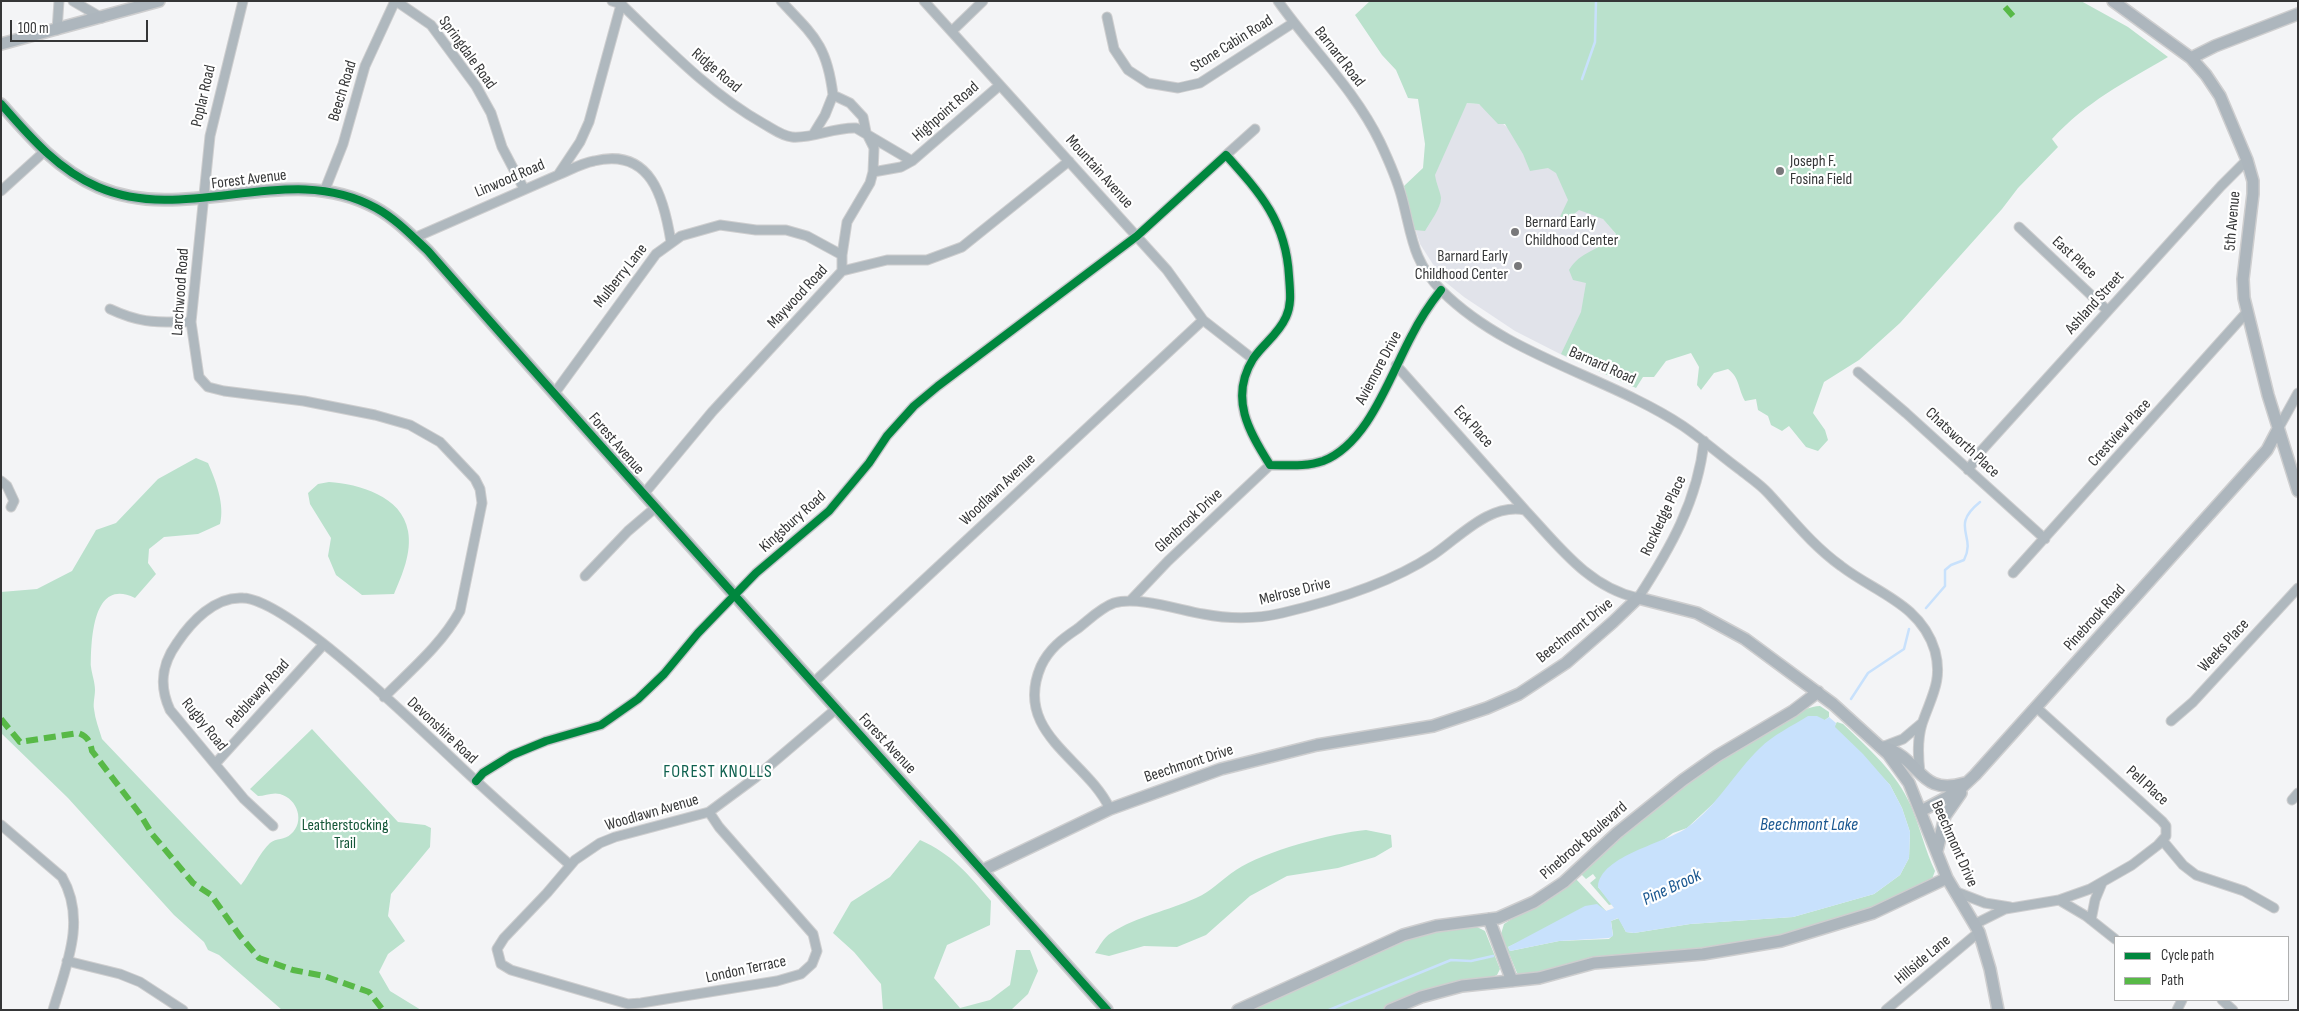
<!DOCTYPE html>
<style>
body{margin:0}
#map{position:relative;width:2299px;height:1011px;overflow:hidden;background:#f3f4f6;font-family:"Sofia Sans Condensed",sans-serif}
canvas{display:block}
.frame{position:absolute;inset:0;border:2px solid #353637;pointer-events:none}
.legend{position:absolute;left:2114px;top:936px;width:175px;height:65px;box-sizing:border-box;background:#fff;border:1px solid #aeafaf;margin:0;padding:6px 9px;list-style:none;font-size:15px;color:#353637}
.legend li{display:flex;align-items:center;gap:10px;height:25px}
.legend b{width:25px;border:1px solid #aeafaf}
.scale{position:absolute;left:10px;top:20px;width:138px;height:22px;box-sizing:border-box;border:2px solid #353637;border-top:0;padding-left:6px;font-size:15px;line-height:18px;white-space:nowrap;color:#353637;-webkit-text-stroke:4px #fff;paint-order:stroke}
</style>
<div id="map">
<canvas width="2299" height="1011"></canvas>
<div class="frame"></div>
<ul class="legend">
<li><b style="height:6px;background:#00873e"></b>Cycle path</li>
<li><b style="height:6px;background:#58b947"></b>Path</li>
</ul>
<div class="scale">100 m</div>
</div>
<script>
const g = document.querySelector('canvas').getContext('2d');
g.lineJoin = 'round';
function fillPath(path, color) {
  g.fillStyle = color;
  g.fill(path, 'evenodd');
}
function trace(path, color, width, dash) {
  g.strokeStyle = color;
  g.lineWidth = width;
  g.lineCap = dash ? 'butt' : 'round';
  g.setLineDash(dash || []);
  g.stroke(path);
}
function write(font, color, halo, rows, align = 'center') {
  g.font = font + ' "Sofia Sans Condensed",sans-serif';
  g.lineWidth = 4.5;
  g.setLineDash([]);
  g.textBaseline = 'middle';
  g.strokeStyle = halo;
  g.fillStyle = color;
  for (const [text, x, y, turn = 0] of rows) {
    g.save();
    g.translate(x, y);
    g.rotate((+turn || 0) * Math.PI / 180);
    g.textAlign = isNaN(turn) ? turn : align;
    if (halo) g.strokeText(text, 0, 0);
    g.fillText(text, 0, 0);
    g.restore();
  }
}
fillPath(new Path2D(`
 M1467,103L1479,104L1567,177L1616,234L1621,256L1568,358L1515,331L1464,297L1443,280L1420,244L1413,222L1431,169Z`), '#e1e3ea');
fillPath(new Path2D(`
 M1370,1H2081L2128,27L2168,57C2125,82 2086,102 2052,139L2058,147L2018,188L2002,209L1900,323L1859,360L1824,382L1813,413L1825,430L1828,440L1818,451L1806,447L1789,426L1782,431L1771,425L1768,416L1758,410L1756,399L1745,401C1738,389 1740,378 1728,369L1714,373L1701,390L1697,385L1699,367L1691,353L1666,361L1654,377H1643L1636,388L1561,354L1581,312L1586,283L1573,280L1569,270C1580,251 1601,250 1616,234L1603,219L1579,210L1559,226L1557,223L1568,200L1556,173L1548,168L1530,171L1523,154L1505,124H1498L1479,104L1467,103L1435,175C1436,183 1441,194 1441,198C1441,208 1430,222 1425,231L1415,230L1404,186L1423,168L1425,144L1418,99L1408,98L1396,70L1382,55L1355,15Z
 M196,458L208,463C216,481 225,505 220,524L198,534L164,537L149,549L148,563L156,574L135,598C93,577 91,639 91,667C92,675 95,682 95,690C95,696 93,703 94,709C95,719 99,729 102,739L241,885C250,874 260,852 270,843C276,838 285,840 291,834C305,822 298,799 280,794C272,792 265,796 258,796L250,789L312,729L398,822L425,825L431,828L430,847L391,894L388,916L405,941L388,954L379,972L390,991L421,1010H282L219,955L208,950L204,942L174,915L68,798L1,733V592L37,589L72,571L96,530L116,523L158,479Z
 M329,482C359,484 402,496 408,531C412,553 402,575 394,594L362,595L336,575L328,556L331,538L310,504L308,493L318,484Z
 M1820,706L1829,712V717L1717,800L1687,828L1673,833L1598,887L1613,904L1609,905L1590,883L1596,878L1593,874L1586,879L1581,874C1635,818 1699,772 1765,732C1782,722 1801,707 1820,706Z
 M1837,722L1843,724C1870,750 1896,772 1911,806C1920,827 1925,850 1935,871L1932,879L1879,906L1779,938L1523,977L1517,973L1501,934L1504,924L1575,878L1606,911L1536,934L1508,947L1510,951L1559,941L1609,939L1613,935L1611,921L1619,918L1626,932L1634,933L1690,924L1793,917L1874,894L1900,875L1909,858L1910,832L1902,808L1890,785L1834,727Z
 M1366,830L1391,835L1392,847L1375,857L1338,868L1287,876L1250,896L1206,935L1177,947L1144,946L1109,956L1095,953C1099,947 1104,937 1111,933C1137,916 1168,911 1196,898C1212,891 1222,879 1236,870C1264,851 1333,833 1366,830Z
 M920,840C952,854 968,874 991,901L990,925L947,945L934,978L960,1008L990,1000L1010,985L1016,950H1030L1038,971L1028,994L1011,1010H883L881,984L854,952L833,933L851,902L890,877Z
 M1475,926L1485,931L1500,969L1497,975L1490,978L1422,992L1381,1010H1245L1418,935Z`), '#bae1cc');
fillPath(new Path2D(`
 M1808,716H1817L1825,720L1829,717L1836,723L1835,727L1863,754L1890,785L1902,808L1910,832L1909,858L1900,875L1874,894L1793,917L1690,924L1634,933L1626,932L1618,918L1611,921L1613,936L1609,938L1559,941L1510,951L1508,947L1585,906L1597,904L1606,911L1614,908L1598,887C1600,855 1667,843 1688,827C1717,806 1734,773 1760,748C1773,735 1792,726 1808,716Z`), '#c8e1fc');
trace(new Path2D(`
 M1582,79L1595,42L1596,1
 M1926,608L1945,586V570L1951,565L1964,560C1977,535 1949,527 1980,502
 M1851,699L1868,673L1904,649L1909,629
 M1329,1010L1451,960L1471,961L1493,956`), '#c8e1fc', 2.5);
const street = new Path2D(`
 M73,1L102,18
 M243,1L210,136L191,322L199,377L208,387L224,391L304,401L375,415L410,425L440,442L475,479L480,489L482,503L460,611C442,644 411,670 384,697
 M396,1L431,25L476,86L491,113L502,147L524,189
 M612,1L621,4C666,47 709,93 764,124C773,129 782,136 792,137C812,139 834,127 856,128L912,161
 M781,1C814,36 827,45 833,95L850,103L863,117L866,132L874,148L873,172L870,183L847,222L842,255
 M924,1L1167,270L1203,320L1253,359
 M1278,1C1311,48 1355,90 1380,142C1388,159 1397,179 1402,198C1412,235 1412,261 1442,291C1507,356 1607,376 1683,426C1702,439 1720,455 1739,469C1749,477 1760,484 1768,493C1792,519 1812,545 1841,566C1876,593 1921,604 1935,651C1943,681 1931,697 1922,724C1917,740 1918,756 1920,773
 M1107,17L1114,49L1128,70L1148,83L1178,88L1200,83L1293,23
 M57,30L59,1
 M952,31L983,1
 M814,133L825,115L833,95
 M1226,155L1255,129
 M873,172L901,167L912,161L1000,85
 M558,175C570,170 582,163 594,161C651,147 664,198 671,242
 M1,191L45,151
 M324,192L343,144L365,66L395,1
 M2019,227L2108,311
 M414,238L558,175L580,142L589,122L622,1
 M110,309C142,324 157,322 191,322
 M1396,365L1525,510
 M1858,372L1906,413L2045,539
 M554,394L656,254L681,236L720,225L756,230H786L807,236L842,255V271
 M2278,429L2298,393
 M1968,470L1982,450L2221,186L2247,160
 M1,481L7,486L14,501L11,507
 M643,495L712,412L842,271L887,260H927L962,247L1069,161
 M2013,573L2247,312
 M585,576L628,531L655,508
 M1130,601L1168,561L1270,465
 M813,683L1203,320
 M2171,721L2193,702L2298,588
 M1882,747L1903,739L1922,723
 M215,764L324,644
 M476,781L483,773L512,755L546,741L601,725L638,699L664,674L698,633L756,573L829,511L869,463L887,436L914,406L938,386L1137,236L1226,155C1261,194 1286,222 1289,276C1290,291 1292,304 1286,317C1278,335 1263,344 1253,359C1229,398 1249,432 1270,465C1288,465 1306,467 1323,461C1369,443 1390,375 1412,335C1420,319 1430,304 1441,290
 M2292,800L2298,793
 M1110,809C1087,759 1012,733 1041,666C1049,649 1062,639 1077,629C1089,620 1100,608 1114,603C1138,596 1179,610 1203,614C1229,619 1257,619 1282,613C1333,601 1389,584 1433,555C1460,537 1489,503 1525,510C1558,545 1588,587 1638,598C1670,549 1698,500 1704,441
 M709,812L719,827L813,934L817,951L812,964L801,974L777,981L641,1003L628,1004L511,970L501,964L497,949L504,938L547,893L575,860L600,843L615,837L709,812L755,778L836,709
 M1,825L62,877C87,920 66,966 53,1010
 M273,826L244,799L170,710C159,686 161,665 177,643C191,622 215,596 243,598C290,600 421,730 460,766C496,800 533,832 570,865
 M2163,841L2183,865L2196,875L2244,891L2274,908
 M1954,891L1985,903L2010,907
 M2059,900L2086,916L2115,939
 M2091,920L2095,900L2102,883
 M1975,924L2005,909L2059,900L2090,889L2132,865L2158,845L2166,836V826L2162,821L2037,708
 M67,961L120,974L140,982L183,1010
 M2222,1000L2233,1010
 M1886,1010L1979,932
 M2177,1010L2182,1000`);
const secondary = new Path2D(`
 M2113,1L2191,58L2206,75L2220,96L2247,160L2253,181V194L2243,279L2244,298L2268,395L2298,491
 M1,44L159,1
 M2191,58L2215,46L2298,14
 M1,104C29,136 58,170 98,187C189,226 288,159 376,208C396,219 412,236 428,251C652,506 881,757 1107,1010
 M1883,747C1922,758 1918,797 1965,783
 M1921,811L1957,792L1975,775L2267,450L2278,429
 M1937,851L1945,816L1961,793
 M983,870L1110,809L1221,769L1317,745L1433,726L1487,708L1519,694L1566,663L1613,622L1638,598L1697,613L1745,639L1833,704L1888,754L1909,783L1947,878L1979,932L1990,969L1998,1010
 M1489,919L1512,981
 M1238,1010L1403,935L1436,926L1498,918L1534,902L1564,882L1617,833L1683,780L1717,756L1793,711L1818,692
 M1390,1010L1421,997L1462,986L1539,978L1594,963L1703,954L1781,941L1873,913L1947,878`);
trace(street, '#cececf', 11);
trace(secondary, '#cececf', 14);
trace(street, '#afb8be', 9);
trace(secondary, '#adb6bd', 11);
trace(new Path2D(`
 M2005,7L2013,16
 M1,719L20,742L78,733C87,736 90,741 92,751L140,814L152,834L193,883L211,895L240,936L259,958L293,970L324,976L369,992L383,1010`), '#58b947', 6, [12, 6]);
trace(new Path2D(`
 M1,104C29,136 58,170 98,187C189,226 288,159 376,208C396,219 412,236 428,251C652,506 881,757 1107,1010
 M476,781L483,773L512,755L546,741L601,725L638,699L664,674L698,633L756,573L829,511L869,463L887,436L914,406L938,386L1137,236L1226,155C1261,194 1286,222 1289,276C1290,291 1292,304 1286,317C1278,335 1263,344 1253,359C1229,398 1249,432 1270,465C1288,465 1306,467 1323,461C1369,443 1390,375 1412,335C1420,319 1430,304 1441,290`), '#00873e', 8);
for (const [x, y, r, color] of [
 [1780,171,5,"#78787a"],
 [1515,232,5,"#78787a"],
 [1518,266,5,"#78787a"]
]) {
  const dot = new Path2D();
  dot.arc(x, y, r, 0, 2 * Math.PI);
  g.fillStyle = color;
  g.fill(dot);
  trace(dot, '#fff', 2);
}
write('16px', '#353637', '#fff', [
 ["Stone Cabin Road",1232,44,-32],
 ["Springdale Road",467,53,54],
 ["Barnard Road",1339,57,52],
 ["Ridge Road",716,71,40],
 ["Beech Road",343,91,-73],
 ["Poplar Road",204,96,-77],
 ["Highpoint Road",946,112,-41],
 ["Mountain Avenue",1099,172,48],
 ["Linwood Road",510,179,-23],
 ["Forest Avenue",249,180,-7],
 ["5th Avenue",2233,221,-85],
 ["East Place",2074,258,43],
 ["Mulberry Lane",621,276,-52],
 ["Larchwood Road",181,292,-86],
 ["Maywood Road",798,297,-47],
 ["Ashland Street",2095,303,-48],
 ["Barnard Road",1602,366,24],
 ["Aviemore Drive",1379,368,-62],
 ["Eck Place",1473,427,48],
 ["Crestview Place",2120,433,-48],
 ["Chatsworth Place",1962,443,43],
 ["Forest Avenue",616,444,49],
 ["Woodlawn Avenue",998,490,-43],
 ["Rockledge Place",1664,516,-65],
 ["Glenbrook Drive",1189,521,-43],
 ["Kingsbury Road",793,522,-42],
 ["Melrose Drive",1295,592,-14],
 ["Pinebrook Road",2095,618,-48],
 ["Beechmont Drive",1575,631,-39],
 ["Weeks Place",2224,646,-47],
 ["Pebbleway Road",258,694,-48],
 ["Rugby Road",204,725,51],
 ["Devonshire Road",442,731,43],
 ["Forest Avenue",887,744,47],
 ["Beechmont Drive",1189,764,-18],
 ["Pell Place",2147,786,42],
 ["Woodlawn Avenue",652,813,-16],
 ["Pinebrook Boulevard",1584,841,-41],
 ["Beechmont Drive",1954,844,66],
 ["Hillside Lane",1923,960,-40],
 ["London Terrace",746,970,-12]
]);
write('16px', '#353637', '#fff', [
 ["Joseph F.",1790,162],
 ["Fosina Field",1790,180],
 ["Bernard Early",1525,223],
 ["Childhood Center",1525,241],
 ["Barnard Early",1508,257,"right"],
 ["Childhood Center",1508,275,"right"]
], 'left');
write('16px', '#135537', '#fff', [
 ["Leatherstocking",345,826],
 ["Trail",345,844]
]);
g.letterSpacing = '1px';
write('18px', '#0f614f', '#fff', [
 ["FOREST KNOLLS",718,772]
]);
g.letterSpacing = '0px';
write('italic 18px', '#1a5790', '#fff', [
 ["Beechmont Lake",1809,825],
 ["Pine Brook",1672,888,-25]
]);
</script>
